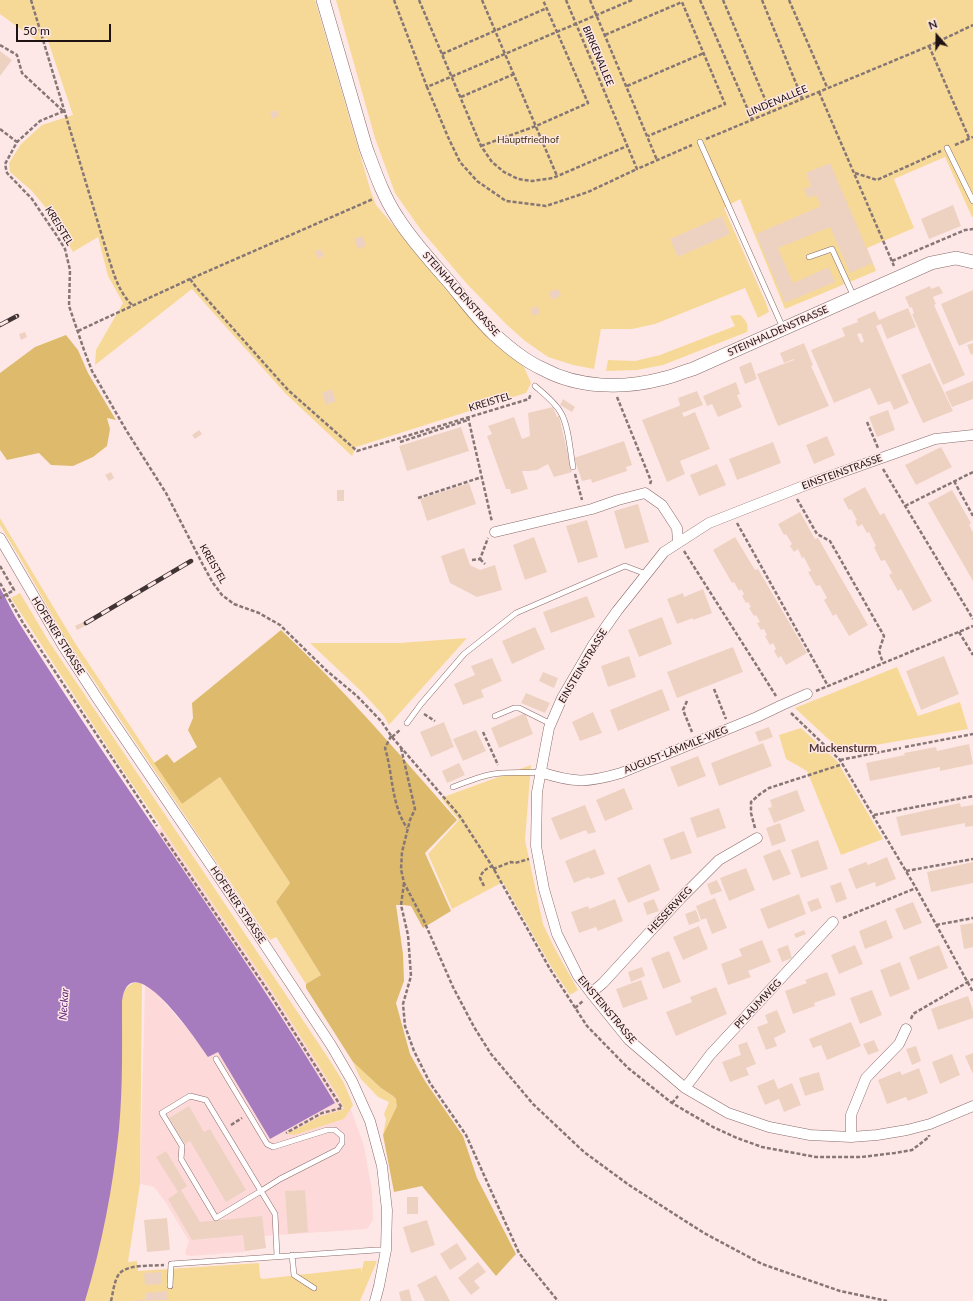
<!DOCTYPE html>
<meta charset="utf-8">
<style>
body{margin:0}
#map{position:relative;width:973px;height:1301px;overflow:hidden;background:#fee8e7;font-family:Lato,sans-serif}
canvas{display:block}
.north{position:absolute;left:917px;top:16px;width:40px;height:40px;-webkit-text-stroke:3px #fee8e7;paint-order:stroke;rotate:340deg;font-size:11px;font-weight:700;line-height:16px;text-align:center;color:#1e1212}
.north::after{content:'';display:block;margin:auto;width:14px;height:18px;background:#1e1212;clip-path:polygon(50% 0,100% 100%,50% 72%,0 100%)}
.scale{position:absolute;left:16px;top:24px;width:95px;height:18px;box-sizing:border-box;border:2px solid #1e1212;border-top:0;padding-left:5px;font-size:12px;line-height:14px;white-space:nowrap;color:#1e1212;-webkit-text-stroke:3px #fee8e7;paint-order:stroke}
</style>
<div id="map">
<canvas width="973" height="1301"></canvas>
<div class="north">N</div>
<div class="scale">50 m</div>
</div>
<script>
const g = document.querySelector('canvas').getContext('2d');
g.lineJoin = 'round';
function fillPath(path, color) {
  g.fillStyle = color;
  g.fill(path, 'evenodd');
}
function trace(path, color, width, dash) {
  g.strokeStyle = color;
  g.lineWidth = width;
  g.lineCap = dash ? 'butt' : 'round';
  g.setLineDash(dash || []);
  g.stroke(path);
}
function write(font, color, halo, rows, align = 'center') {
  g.font = font + ' Lato,sans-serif';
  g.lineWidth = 3;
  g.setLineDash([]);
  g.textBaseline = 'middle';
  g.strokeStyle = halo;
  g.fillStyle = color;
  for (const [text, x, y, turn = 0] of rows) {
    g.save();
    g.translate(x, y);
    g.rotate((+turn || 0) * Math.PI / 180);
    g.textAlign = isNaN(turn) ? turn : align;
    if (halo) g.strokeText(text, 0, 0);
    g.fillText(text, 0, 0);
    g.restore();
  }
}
fillPath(new Path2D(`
 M165,825L349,1104L364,1146L372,1190L373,1220L367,1229L264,1236L266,1248L245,1251L243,1252L191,1256L186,1255L185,1252L189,1241L166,1203L154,1187L140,1184L145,984L157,994L192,1034L218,1051L270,1139L335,1103L302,1049L267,995L156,831Z`), '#fddad9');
fillPath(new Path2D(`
 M0,0H315L371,192L376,205L479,326L524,367L531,383L526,393L356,447L352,456L285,393L192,289L95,365L96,350L123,303L108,276L98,237L73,252L51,214L32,191L10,172L9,163L21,144L42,125L73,115L47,38L37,41L0,14Z
 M336,0H973V217H972L945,157L894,179L914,228L867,248L876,271L785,309L740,199L724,208L766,303L769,312L758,318L745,288L655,324L632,329H601L594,369L573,365L548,357L525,341L506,324L467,284L421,230L395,193L375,138Z
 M736,315H740C746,320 749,324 747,332L663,365L637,370L606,371L608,360L635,361L660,355L735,326L730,316Z
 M0,518L75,643L182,804L220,777L290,883L276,902L321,975L306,984L276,937L270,940L200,838L64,636L23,563L0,525Z
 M20,593L48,640L329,1059L344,1083L353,1105L344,1119L294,1135L287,1134L321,1116L342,1110L344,1108L338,1096L272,991L116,760L11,598Z
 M467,638L389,725L384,716L362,692L310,643H400Z
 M897,667L918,716L960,702L968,729L841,751L795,708Z
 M801,728L837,761L883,839L841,855L807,771L786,759L779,735Z
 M531,765L525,840L543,924L554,947L578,990L570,995L552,968L503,882L452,909L428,854L459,820L441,798Z
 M133,983H142L140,1184L128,1262L137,1261L138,1271L259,1263L260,1277L262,1279L361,1268V1273L364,1261H377L360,1301H85L122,1067V998L126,988Z
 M353,1062L381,1088L393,1096L397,1100V1106L383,1135L386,1119L384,1114L389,1102L378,1097L360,1078Z`), '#f7d997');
fillPath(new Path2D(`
 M66,335L78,350L88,373L116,420L107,418L110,429L107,446L93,457L73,466L51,465L39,453L7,460L0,450V373L35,347Z
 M281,630C344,689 400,755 457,820L425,853L451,911L423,928L411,906L404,905H396L403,954L404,981L396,1003L410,1054L425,1081L463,1136L477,1178L516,1254L496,1276L422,1186L394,1192L383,1135L397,1106L396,1099L393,1096L381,1088L353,1062L306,988V984L321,975L276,902L290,883L220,777L182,804L154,763L167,754L174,763L197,747L188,730L193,718L192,703Z`), '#debb6c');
fillPath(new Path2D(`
 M0,588C7,600 13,614 21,626C122,787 237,940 335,1103L270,1139L218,1052L208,1057C198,1042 130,941 122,1001C122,1044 123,1086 119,1129C113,1187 102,1245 85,1301H0Z`), '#a77cbe');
fillPath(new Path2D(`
 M0,51L12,60L0,76Z
 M277,110L279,116L272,119L270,112Z
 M830,163L873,263L850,273L830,227L778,248L793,283L829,267L835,282L785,303L756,234L821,206L816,195L808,198L804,189L811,186L806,173Z
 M953,205L961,226L929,239L921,219Z
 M722,216L730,234L678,257L670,239Z
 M363,236L366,246L358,249L354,239Z
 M321,249L324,256L318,259L315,251Z
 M930,286L931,289L939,286L943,293L933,297L936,304L934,305L965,375L943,385L912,314H914L912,307L910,308L905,297Z
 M558,289L561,296L551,300L549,292Z
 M973,290V340L959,346L941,304Z
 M537,306L540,313L533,316L530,309Z
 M908,308L916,327L887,339L881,324L876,326L909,403L894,410L890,401L878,405L870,388L834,403L811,350L845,336L842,328L858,322L857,319L875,311L879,320ZM861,333L864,341L861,343L857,334Z
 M25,332L27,337L21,340L19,334Z
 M804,343L813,365L811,366L829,406L778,426L757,374L794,360V359L784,363L780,353Z
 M973,343V354L971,355L967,345Z
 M751,362L757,379L745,384L739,367Z
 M930,363L953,411L923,423L901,375Z
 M973,381V399L952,407L945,392Z
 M736,382L740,394L737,395L742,407L718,417L712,404L707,406L703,396Z
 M332,389L336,401L326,405L322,393Z
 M697,391L703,405L682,413L684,417L695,412L710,449L680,461L685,474L667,482L642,420L679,406L680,405L678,398Z
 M563,399L575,407L572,412L560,405Z
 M553,407L557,417L559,416L572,472L554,477L548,464L537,470L529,471H522L528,489L511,494L510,489H506L487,436L492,434L488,426L514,417L522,439L530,436L528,413Z
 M888,410L895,430L877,437L869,417Z
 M461,427L469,451L407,471L399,446Z
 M199,430L202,434L195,439L192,435Z
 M827,436L835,455L814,464L806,445Z
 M624,441L632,465L626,467L627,471L592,483L591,479L582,481L574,458Z
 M773,442L781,463L737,480L729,459Z
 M941,447L952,467L916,485L905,465Z
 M717,464L726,485L699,496L690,475Z
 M111,472L114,478L109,481L105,475Z
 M469,483L476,504L427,521L420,499Z
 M865,487L880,515L884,513L932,601L913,611L901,589L898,591L889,575L892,573L885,560L881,561L874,547L876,546L869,532L867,533L862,524L858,527L855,521L857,520L851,509L849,510L843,499Z
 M337,490H344V501H337Z
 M952,490L971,523L969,525L973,532V581L928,503Z
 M638,504L649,542L625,549L614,511Z
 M800,512L815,539L818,538L868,625L849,636L836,614L833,616L824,600L827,598L820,585L816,586L808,572L811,571L804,557L802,558L798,549L794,552L790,546L792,544L786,534L784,535L778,524Z
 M587,520L598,557L578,563L566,526Z
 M534,537L547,572L525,580L513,545Z
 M735,537L755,570L758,569L807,653L786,665L781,656L778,658L774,651L776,649L773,643L770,645L765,636L767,635L764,629L761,630L757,623L760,622L756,615L754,616L749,608L751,607L748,602L746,603L742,596L744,594L741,589L739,591L734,582L732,583L713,550Z
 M464,548L470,565L480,570L495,565L502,590L477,597L450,583L441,556Z
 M703,589L712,613L693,620V618L677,624L667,599L683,593L684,597Z
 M587,596L595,617L551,633L543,612Z
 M662,617L672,644L639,657L628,630Z
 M85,621L87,625L77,630L75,626Z
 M535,627L545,649L512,664L502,641Z
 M733,647L743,672L677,698L667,672Z
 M629,656L636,677L608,687L601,666Z
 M944,656L959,694L921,710L906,671Z
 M492,658L502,681L481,690L484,697L463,705L454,684L475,675L471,666Z
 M543,672L558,678L554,688L539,681Z
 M662,689L670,710L618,731L610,710Z
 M526,693L550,703L545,713L521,703Z
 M593,712L602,733L580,741L572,722Z
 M525,713L533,734L499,748L491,728Z
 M444,722L454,747L431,757L420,732Z
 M769,727L773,737L759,742L755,732Z
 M476,730L486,751L463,761L453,739Z
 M763,743L772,766L719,786L711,763Z
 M969,744L973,764L940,771V767L870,781L866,763L905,755L904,753L936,747L937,751Z
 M698,756L706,776L678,787L670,767Z
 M459,763L465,775L447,783L442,771Z
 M624,788L633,809L605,821L596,800Z
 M797,790L805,811L774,823L768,808L772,807L770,800Z
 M960,803L961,807L973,805V826L965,827V823L901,836L896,817Z
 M585,805L596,832L588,834L586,830L560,840L551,818Z
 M719,808L726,828L697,838L690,818Z
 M780,823L786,841L772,846L766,828Z
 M684,831L692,853L671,860L663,839Z
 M818,840L828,869L801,878L791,850Z
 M595,849L605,874L590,879L589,877L574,883L565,861Z
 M780,849L791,874L773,881L763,856Z
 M887,857L896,879L876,887L875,882L856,889L848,869L866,862L868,865Z
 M973,862V883L931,892L927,872Z
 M650,864L660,890L628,903L617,878Z
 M746,868L755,890L729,901L720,878Z
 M717,880L722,891L711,895L707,884Z
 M841,882L847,899L836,903L830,886Z
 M799,894L806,914L768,929L760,909Z
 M715,898L727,928L712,934L706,918L701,920L696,906Z
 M818,898L822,908L811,912L807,902Z
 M615,899L623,921L598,931L596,927L579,933L571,912L588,906L589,909Z
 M654,899L659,911L647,915L643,903Z
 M913,902L922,923L904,930L895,909Z
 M696,910L700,921L689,925L685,914Z
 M886,920L893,938L865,949L859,931Z
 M973,923V947L964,949L960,925Z
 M699,926L708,949L683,960L673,937Z
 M804,930L806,934L796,938L794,934Z
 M762,940L771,962L748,971L751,977L728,985L721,964L742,956L739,949Z
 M788,945L792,958L782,962L777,949Z
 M855,945L863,964L839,974L831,955Z
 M939,945L948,968L918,980L909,957Z
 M669,951L681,982L663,989L651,958Z
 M900,962L910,989L890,997L880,970Z
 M642,967L645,976L631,982L628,972Z
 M827,972L836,995L814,1003L815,1006L793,1014L785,991L807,983L805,980Z
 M641,980L648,999L623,1008L616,989Z
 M716,987L727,1014L676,1036L666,1012L692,1002L690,997Z
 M872,990L882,1015L860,1024L850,998Z
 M968,996L973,1011V1018L938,1030L931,1009Z
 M777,1010L786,1032L774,1038L777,1046L766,1050L757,1027L768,1023L765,1015Z
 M851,1022L861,1046L827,1060L821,1045L813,1048L809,1039Z
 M874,1040L879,1051L868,1055L863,1044Z
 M747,1042L756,1064L746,1068L749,1075L730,1082L722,1062L741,1055L738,1045Z
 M916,1046L921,1061L912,1065L906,1049Z
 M973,1053V1074L965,1056Z
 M952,1054L960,1075L940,1084L932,1062Z
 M919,1068L928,1093L908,1101L906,1097L887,1104L878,1080L900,1071L902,1075Z
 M819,1072L824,1090L805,1096L799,1078Z
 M774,1079L778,1089L792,1083L801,1105L784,1112L779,1099L765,1105L757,1086Z
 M189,1106L204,1132L210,1129L246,1190L226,1202L190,1141L185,1144L169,1118Z
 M166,1151L187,1186L181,1190L200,1222L262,1216L266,1248L245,1251L243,1235L192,1240L168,1199L178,1192L156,1157Z
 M305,1190L308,1232L288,1234L285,1191Z
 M407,1197H418V1214H407Z
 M167,1218L170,1250L147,1252L144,1220Z
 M427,1220L435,1245L411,1253L403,1227Z
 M457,1243L467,1259L450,1270L440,1254Z
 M478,1262L486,1272L474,1281L480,1288L471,1295L458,1278Z
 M161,1272L162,1284L145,1285L144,1273Z
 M436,1275L450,1301H425L417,1285Z
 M409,1289L412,1301H401L399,1292Z
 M167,1291L168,1300L136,1301V1300L146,1299V1293Z`), '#eed2c1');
const service = new Path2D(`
 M700,142L783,328
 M947,148L973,201
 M809,257L832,249L854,297
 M535,386C544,394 555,402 561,413C569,427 570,451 573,467
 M495,716L514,708H519L551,724
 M407,723L421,704L464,654L516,613L625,566L646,574
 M453,787C469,781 485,774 502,773C515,772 528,773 540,772
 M216,1059L267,1144L273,1147L327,1130H335L342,1136V1143L337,1150L280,1179L261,1191L206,1100L190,1096L162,1113L182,1146L181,1159L216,1218L261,1191L275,1214L277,1256
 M292,1255L294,1275L314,1288
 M170,1286L171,1264L376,1250H386`);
const minor = new Path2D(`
 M973,435L935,439L811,483L709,523L664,552L617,611L593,645L562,698L549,728L537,792L536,846L544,889L557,934L578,976L591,993L629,1040L685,1088L728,1113L769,1127L810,1135L851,1137L877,1135L907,1130L930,1124L973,1106
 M495,532L592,509L618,500L645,493L662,505L677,528L678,542
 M0,538L63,646L99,701L261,939L331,1045L352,1081L370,1121L382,1166L387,1210L386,1250L379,1286L375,1301
 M540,772C574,783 587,783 621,773L757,717L782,705L807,694
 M591,993L603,983L680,899L719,860L757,838
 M685,1088L710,1055L833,922
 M851,1137V1115L866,1078L899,1044L906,1029`);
const tertiary = new Path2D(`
 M323,0L366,148C375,172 383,196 397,217C412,241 432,262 450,283C464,300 478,319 494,334C508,347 525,361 543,369C578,388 623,389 661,379C672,377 682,372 693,369L931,263L956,258L973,262`);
trace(service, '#886a69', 6);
trace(minor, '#886a69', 11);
trace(tertiary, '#886a69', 14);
trace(new Path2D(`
 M31,0L108,256C114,274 118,291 132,305
 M394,0L427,87
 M419,0L481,146L492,162L504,172L518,179L532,181L553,178L627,146
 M482,0L557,176
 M566,0L637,169L692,145
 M590,0L657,160
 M632,0L427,87L448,137L460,162L477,181L506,201L546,206L588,192L637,169
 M700,0L752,119
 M723,0L770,111
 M762,0L802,98
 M789,0L827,87
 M605,35L682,2L725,104L648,136
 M0,45L17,55L22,73L63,111
 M929,46L969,138
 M442,54L547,8
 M627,86L704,53
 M819,92L894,266
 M461,97L514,74
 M64,111L40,121L17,142L5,164L7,173L32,199L57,236L65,249L70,270L69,306L84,350L92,371L126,430L166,493L203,565L213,583L222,595L234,604L259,613L280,625L327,671L357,696L381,721L392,737L459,815L492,866L550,969L587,1026L628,1068L672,1103L713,1127L737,1138L762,1147L816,1157H861L895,1153L912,1150L929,1137V1135
 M0,129L17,142
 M706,139L929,46L973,25
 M955,145L973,137
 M481,146L536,126L588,103L543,0
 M855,173L877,180L941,151
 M892,261L965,230L973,229
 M190,279L196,287L288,390L357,451L529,399L531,393
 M78,331L190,279L373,199
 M617,397L651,481L650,484
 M468,417L492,522
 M867,422L878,448
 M400,442L468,420
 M883,469L973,619
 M575,474L582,500
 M954,481L973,516
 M418,498L482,477
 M797,499L817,534L830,541L884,636L879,651L883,663
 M905,506L973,472
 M737,523L828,686
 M684,551L776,696
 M480,559L485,564
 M472,560L480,559L488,538
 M0,583L23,623L157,826
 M959,632L973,655
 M714,689L726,719
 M816,691L973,626
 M687,701L683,710L692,732
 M791,713L840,760L916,888L973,992
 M424,714L435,721
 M483,732L498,765
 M391,736L385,748C393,774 391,804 407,828
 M392,737L401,729
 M905,747L973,734
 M401,748L415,809L410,820L402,852L401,869L404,883L424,921L453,987L474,1027L491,1054L533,1104L584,1152L629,1185L704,1233L762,1264L840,1291L887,1301
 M840,760L901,748
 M874,815L973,796
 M755,828L751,813V802L760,794L769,788L843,764
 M161,833L270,994L342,1108L322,1113L286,1133
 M493,869L511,862L515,863L529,859
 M906,871L973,859
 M404,883L401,905L408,935L411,976L403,1004L405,1026L414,1051L430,1083L466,1135L519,1253L558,1301
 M484,886L480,878C482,871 486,869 492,866
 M843,918L916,888
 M936,925L973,918
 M575,1008L584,1000
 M911,1019L913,1014L973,979
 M672,1103L678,1096
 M231,1125L242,1118
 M111,1301C113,1293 114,1281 119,1274C127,1264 152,1266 164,1265`), '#867675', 2.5, [4, 2]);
trace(service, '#fff', 5);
trace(minor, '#fff', 10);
trace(tertiary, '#fff', 13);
const rail = new Path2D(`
 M0,325L17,316
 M86,623L191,561`);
trace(rail, '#413434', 4.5);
trace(rail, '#fee8e7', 3, [9]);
trace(new Path2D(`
 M0,566L14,590L0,598`), '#867675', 2.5, [4, 2]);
write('10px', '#1e1212', '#fee8e7', [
 ["BIRKENALLEE",598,56,67],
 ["LINDENALLEE",777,101,-23],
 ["KREISTEL",59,226,58],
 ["STEINHALDENSTRASSE",461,294,48],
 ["STEINHALDENSTRASSE",778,331,-24],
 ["KREISTEL",490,402,-17],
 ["EINSTEINSTRASSE",842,472,-20],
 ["KREISTEL",213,564,60],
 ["HOFENER STRASSE",58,636,58],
 ["EINSTEINSTRASSE",583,666,-59],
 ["AUGUST-LÄMMLE-WEG",676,750,-22],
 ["HOFENER STRASSE",238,905,56],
 ["HESSERWEG",670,910,-47],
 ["PFLAUMWEG",758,1004,-47],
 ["EINSTEINSTRASSE",607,1010,50]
]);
write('10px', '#433512', '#fee8e7', [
 ["Hauptfriedhof",528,140]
]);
write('bold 11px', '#523737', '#fee8e7', [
 ["Muckensturm",843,748]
]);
write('italic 11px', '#5f2979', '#fee8e7', [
 ["Neckar",64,1004,-86]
]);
</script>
